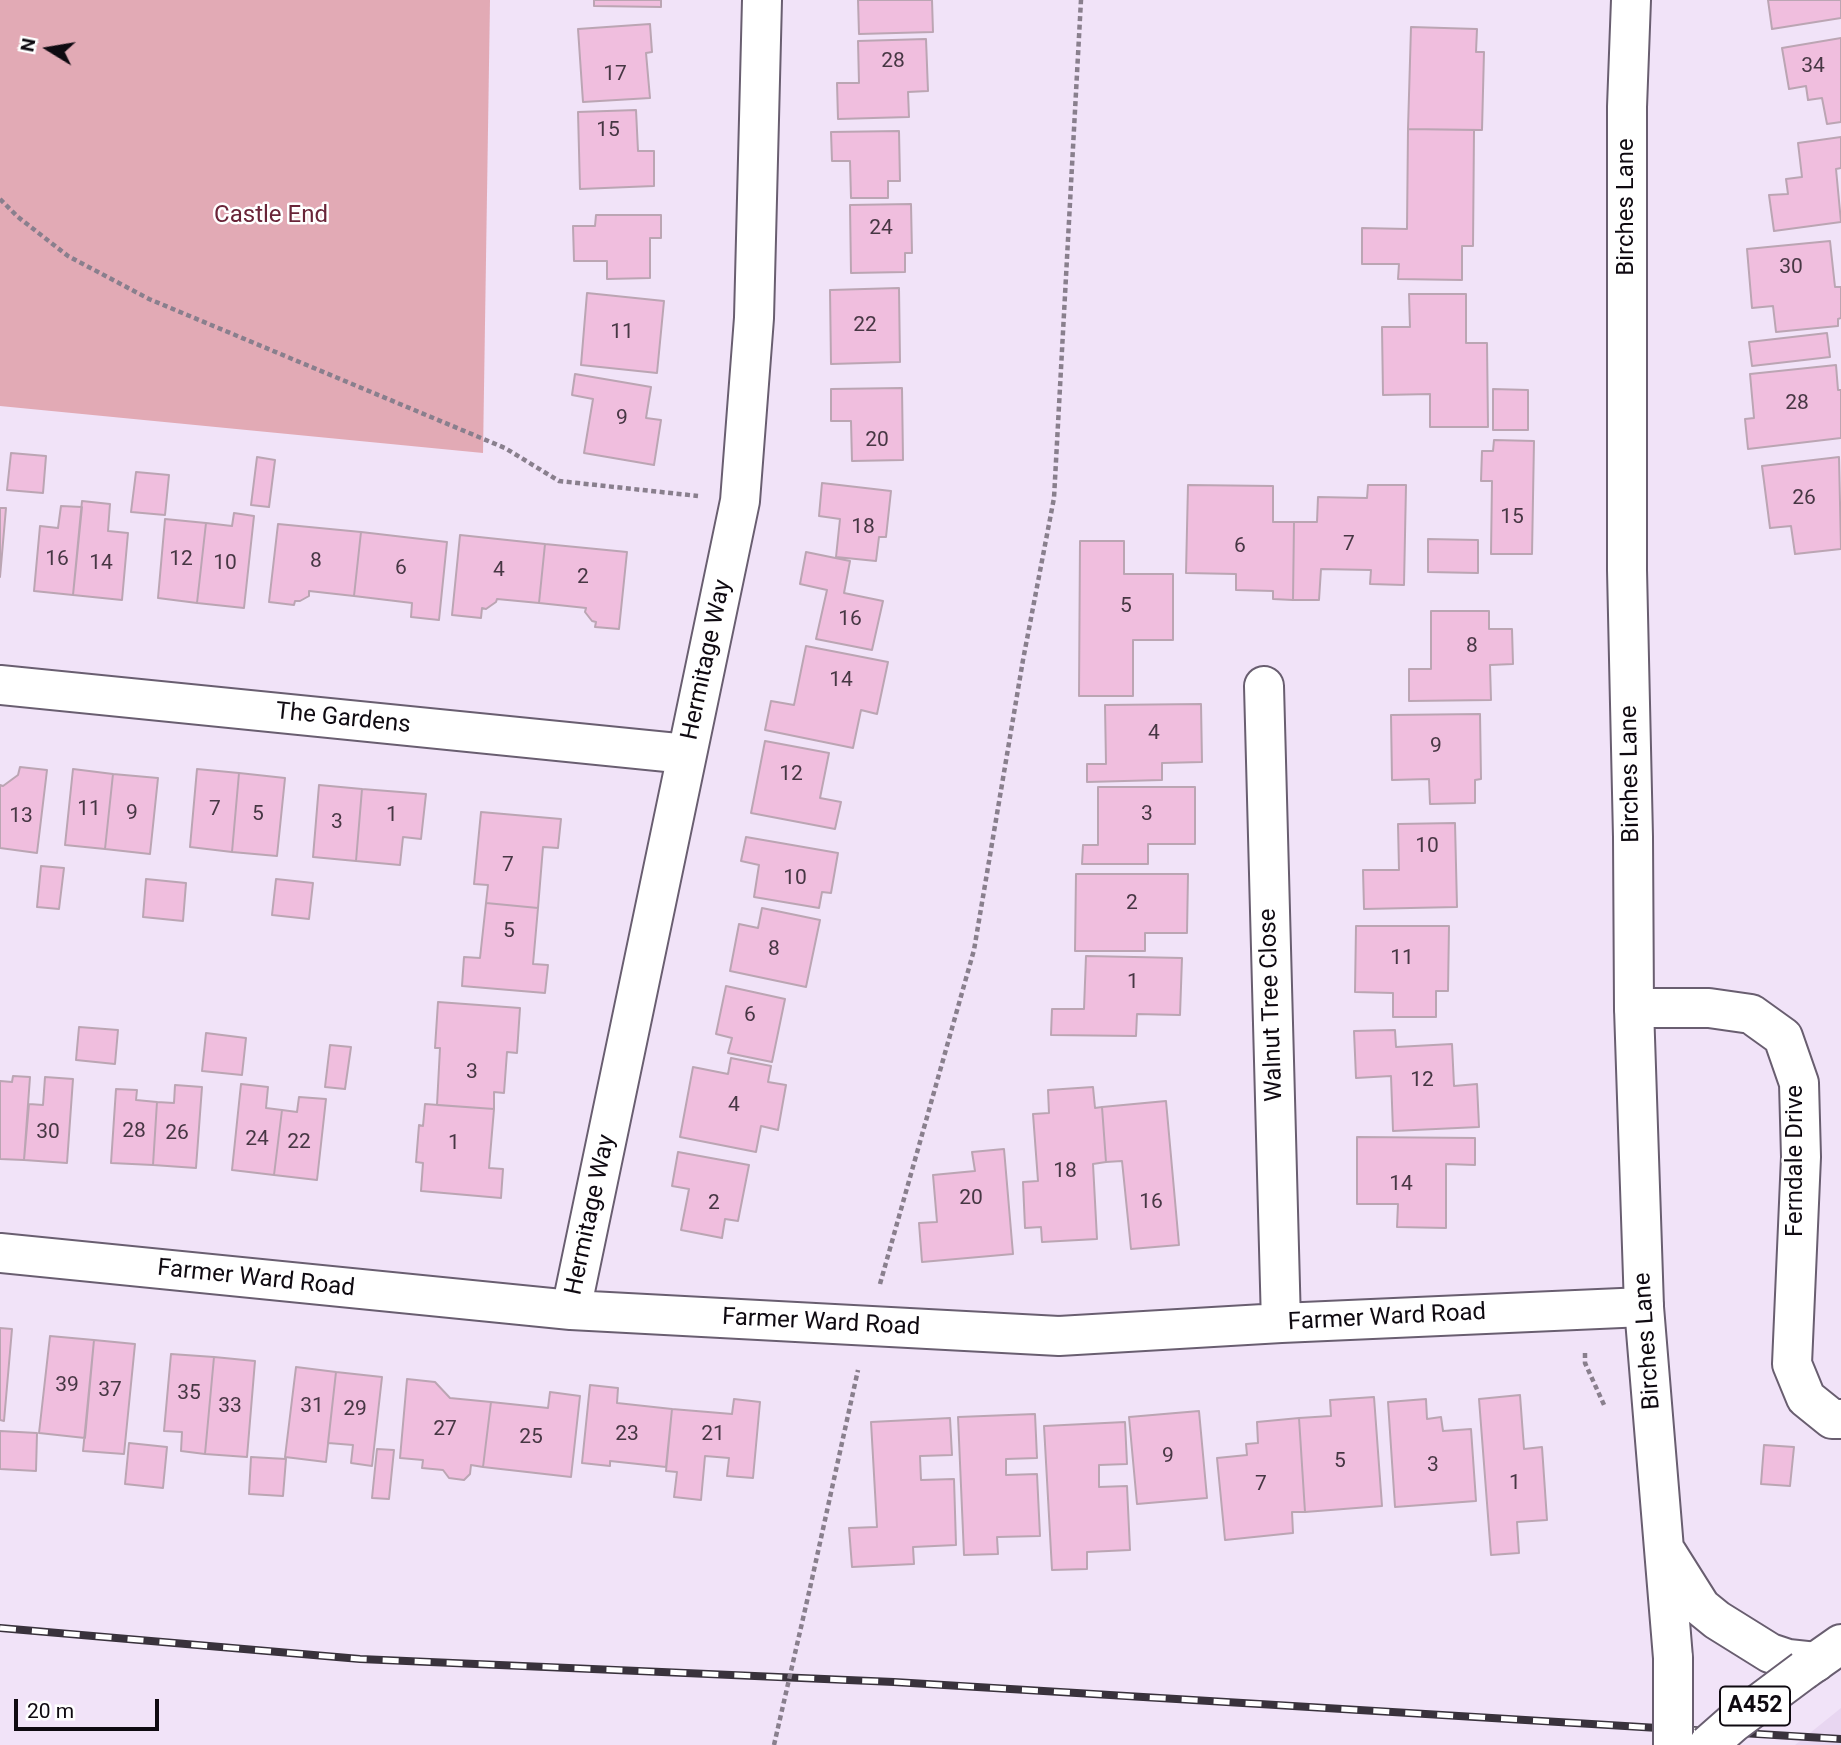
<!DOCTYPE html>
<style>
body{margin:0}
#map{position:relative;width:1841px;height:1745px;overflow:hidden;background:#f1e3f8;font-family:Roboto,sans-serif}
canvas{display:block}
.north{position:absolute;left:14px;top:14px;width:70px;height:70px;-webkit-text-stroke:5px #fff;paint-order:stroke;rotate:281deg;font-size:19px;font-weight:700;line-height:28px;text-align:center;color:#0f0a11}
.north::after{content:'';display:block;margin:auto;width:24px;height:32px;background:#0f0a11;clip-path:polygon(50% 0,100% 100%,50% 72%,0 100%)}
.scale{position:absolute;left:14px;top:1699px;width:145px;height:32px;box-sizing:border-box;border:4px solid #0f0a11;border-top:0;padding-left:9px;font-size:21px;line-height:24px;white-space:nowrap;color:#0f0a11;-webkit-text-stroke:5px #fff;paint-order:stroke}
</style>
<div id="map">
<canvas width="1841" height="1745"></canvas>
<div class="north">N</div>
<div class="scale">20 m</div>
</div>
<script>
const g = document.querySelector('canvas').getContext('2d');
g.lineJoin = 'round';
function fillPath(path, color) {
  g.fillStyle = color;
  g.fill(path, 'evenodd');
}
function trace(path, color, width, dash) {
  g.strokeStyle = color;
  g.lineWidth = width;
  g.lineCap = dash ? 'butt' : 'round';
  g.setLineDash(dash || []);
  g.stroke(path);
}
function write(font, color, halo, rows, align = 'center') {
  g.font = font + ' Roboto,sans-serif';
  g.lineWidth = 5;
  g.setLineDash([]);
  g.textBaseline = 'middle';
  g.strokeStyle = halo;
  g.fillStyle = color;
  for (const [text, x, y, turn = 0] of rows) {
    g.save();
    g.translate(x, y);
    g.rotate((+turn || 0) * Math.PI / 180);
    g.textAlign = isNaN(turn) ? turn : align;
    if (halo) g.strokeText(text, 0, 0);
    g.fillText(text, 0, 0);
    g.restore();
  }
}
fillPath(new Path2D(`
 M1841,1708V1745H1795Z`), '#e8d6f1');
fillPath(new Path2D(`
 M0,0H490L483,453L0,406Z`), '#e2aab5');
const building = new Path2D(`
 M594,0H661V7L594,6Z
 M858,0H932L933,32L859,34Z
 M1768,0H1841V18L1772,29Z
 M650,24L652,52L646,53L650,98L583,102L578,29Z
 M1411,27L1477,29L1476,52H1484L1482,130L1408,129Z
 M1841,38V122L1827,124L1822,98L1808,100L1806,86L1789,89L1782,48Z
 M926,39L928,91L908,92L909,117L838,119L837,83H859L858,41Z
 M636,110L638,151H654V186L580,189L578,112Z
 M1408,129L1474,130L1473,246H1462V280L1398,279L1399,264H1362V228L1407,229Z
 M899,131L900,181H888V198H851L850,161H832L831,132Z
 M1841,137V168L1836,169L1841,222L1774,231L1769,195L1788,194L1786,179L1802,177L1798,143Z
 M911,204L912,253H905V272L851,273L850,205Z
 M596,215H661V238H650V278L607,279V261H574L573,226H595Z
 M1830,241L1835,287H1841V318L1838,319V326L1776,332L1773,306L1752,308L1747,249Z
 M899,288L900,362L831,364L830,290Z
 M587,293L664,301L657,373L581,365Z
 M1409,294H1466V343H1487L1488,427H1430V394L1383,395L1382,327H1410Z
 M1827,333L1830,357L1752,366L1749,342Z
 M1836,365L1838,390H1841V438L1748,449L1745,419L1754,418L1750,374Z
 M575,374L651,387L646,418L661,420L654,465L584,453L593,399L572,395Z
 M902,388L903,460L852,461L851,421H831V389Z
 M1493,389L1528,390V430H1493Z
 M1494,440L1534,441L1532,554H1491L1492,481H1481L1482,451H1493Z
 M11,453L46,456L43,493L7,490Z
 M257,457L275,460L269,507L251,505Z
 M1839,457L1841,549L1795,554L1791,526L1770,528L1762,466Z
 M136,472L169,475L165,515L131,512Z
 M822,483L891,491L886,537H879L876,561L836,557L840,519L819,516Z
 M1188,485L1273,486V522H1294L1293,600L1273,599V591L1236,590V574L1186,573Z
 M1368,485H1406L1404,585L1370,584L1371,570L1321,569L1319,600H1293L1294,522H1317L1318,497L1367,498Z
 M82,501L110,504L108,531L128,533L122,600L73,595Z
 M61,506L82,507L73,595L34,591L40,526L58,528Z
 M0,508H6L0,577Z
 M234,513L254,516L244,608L197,603L206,523L232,526Z
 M165,519L206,523L197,603L158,598Z
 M278,524L361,532L354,596L309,591V596L300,601H295L294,605L269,602Z
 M361,532L447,542L439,620L411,617L412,603L354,596Z
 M460,535L545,544L539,603L497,599L496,602L486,609L482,608L481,618L452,615Z
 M1428,539L1478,540V573L1428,572Z
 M1080,541H1124V574H1173V640H1133V696H1079Z
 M545,544L627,552L619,629L595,627L596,622L592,621L585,612L586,608L539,603Z
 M806,552L850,561L844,593L883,601L872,650L816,639L827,590L800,584Z
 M1431,611H1489V629H1512L1513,664L1490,665L1491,700L1409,701V669H1431Z
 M806,646L888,662L877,714L861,710L853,748L765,730L771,701L794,705Z
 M1201,704L1202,762L1162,763V780L1087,782V764H1106L1105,705Z
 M1480,714L1481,779L1475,780V803L1430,804L1429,779L1392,780L1391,715Z
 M765,741L829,753L820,798L841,802L835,829L751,813Z
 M20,767L47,770L37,853L0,848V785L3,786L18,775Z
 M73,769L113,774L105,849L65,845Z
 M197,769L239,773L232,852L190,847Z
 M239,773L285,778L277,856L232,852Z
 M113,774L158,778L150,854L105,849Z
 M319,785L362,789L356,861L313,857Z
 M1098,787H1195V844H1148V864H1082L1083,845H1098Z
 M362,789L426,794L421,839L403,837L400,865L356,861Z
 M481,812L561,819L558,848L543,847L538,908L486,903L488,885L474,884Z
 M1455,823L1457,907L1364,909L1363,870H1399L1398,824Z
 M746,837L838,853L831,893L822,892L819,908L754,897L759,865L741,861Z
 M41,866L64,868L59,909L37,907Z
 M1076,874H1188L1187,933H1145V951H1075Z
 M146,879L186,883L183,921L143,917Z
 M276,879L313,883L309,919L272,915Z
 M486,903L538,908L533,964L548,965L545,993L462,986L464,957L480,958Z
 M762,908L820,920L806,987L730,971L739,924L758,928Z
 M1356,926H1449L1448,991H1436V1017H1393V993L1355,992Z
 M1086,956L1182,958L1180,1015L1137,1014L1136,1036L1051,1035L1052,1009H1084Z
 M726,986L785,999L772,1062L728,1053L732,1038L716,1034Z
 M438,1002L520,1008L517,1053L507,1052L504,1093L494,1092V1109L437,1105L440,1048H435Z
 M79,1027L118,1030L115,1064L76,1060Z
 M1395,1030L1396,1047L1452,1044L1454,1086L1477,1084L1479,1127L1393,1131L1391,1076L1356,1078L1354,1031Z
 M206,1033L246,1038L242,1075L202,1071Z
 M330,1045L351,1047L345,1089L325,1087Z
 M731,1058L771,1066L768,1082L786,1085L778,1130L761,1126L756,1152L680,1137L693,1067L728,1074Z
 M13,1076L30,1077L24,1160L0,1159V1081L12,1082Z
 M45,1077L73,1079L67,1163L24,1160L29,1104L43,1105Z
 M241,1084L268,1087L266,1108L282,1110L274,1175L232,1170Z
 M175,1085L202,1087L196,1168L153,1165L157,1102L174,1103Z
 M1093,1087L1095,1108L1102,1107L1106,1162L1093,1164L1097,1239L1042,1242L1041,1227L1025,1228L1023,1182L1038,1181L1033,1114L1049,1113L1048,1090Z
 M116,1089L137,1090L136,1100L157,1102L153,1165L111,1163Z
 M299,1097L326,1099L317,1180L274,1175L282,1110L297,1112Z
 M1166,1101L1179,1245L1131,1249L1122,1161L1106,1162L1102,1107Z
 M425,1104L494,1109L489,1168L503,1169L501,1198L421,1191L423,1163L416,1162L419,1125L423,1126Z
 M1357,1137L1475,1138V1165L1446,1164V1228L1397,1227L1398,1204H1357Z
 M1004,1149L1013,1254L922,1262L919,1223L937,1222L933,1175L975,1171L972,1152Z
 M678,1152L749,1165L738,1221L725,1219L722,1238L681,1230L689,1189L672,1186Z
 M0,1328L12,1329L4,1421L0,1420Z
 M50,1336L94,1340L85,1438L39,1433Z
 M94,1340L135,1344L124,1454L83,1451Z
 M171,1354L214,1357L205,1454L181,1451L182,1432L164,1431Z
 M214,1357L255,1361L247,1457L205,1454Z
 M296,1367L336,1372L326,1462L285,1457Z
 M336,1372L382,1377L372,1466L351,1463L353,1445L328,1443Z
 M407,1379L435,1382L450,1398L491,1402L483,1467L471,1465L470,1474L464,1480L449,1478L443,1470L422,1468L423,1460L400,1458Z
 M590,1385L618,1388L617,1403L672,1409L666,1467L610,1461V1466L582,1463Z
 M550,1392L580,1396L571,1477L483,1467L491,1402L548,1408Z
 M1520,1395L1524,1449L1542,1447L1547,1520L1517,1522L1519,1553L1491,1555L1479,1399Z
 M1374,1397L1382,1506L1305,1512L1299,1418L1331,1416L1330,1400Z
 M734,1399L760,1402L753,1478L727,1476L729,1458L705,1456L701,1500L674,1497L677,1472L666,1471L672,1409L732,1414Z
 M1426,1399L1427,1419L1441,1417L1443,1431L1471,1429L1476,1501L1395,1507L1388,1402Z
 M1199,1411L1207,1498L1137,1504L1129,1417Z
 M1035,1414L1037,1458L1006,1459V1475L1037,1474L1040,1536L997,1537L998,1554L964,1555L958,1417Z
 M950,1418L952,1455L920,1456L921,1480L954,1479L956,1545L913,1547L914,1564L852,1567L849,1528L877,1527L871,1422Z
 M1299,1418L1305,1512H1292L1293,1533L1225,1540L1217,1458L1247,1455L1246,1444L1258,1443L1257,1422Z
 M1125,1422L1127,1464L1099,1465V1487L1127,1486L1130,1550L1087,1552V1569L1052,1570L1044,1426Z
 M0,1431L37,1433L36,1471L0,1469Z
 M129,1443L167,1447L163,1488L125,1484Z
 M1764,1445L1794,1447L1790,1486L1761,1484Z
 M377,1449L394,1450L389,1499L372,1498Z
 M251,1457L286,1459L283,1496L249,1494Z`);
fillPath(building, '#f0bede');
trace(building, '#bba5b3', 2);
const minor = new Path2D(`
 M0,685L687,754
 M1264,686L1281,1323
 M1634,1008H1709L1751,1014L1783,1037L1799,1083L1801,1157L1792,1364L1806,1398L1832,1419H1841
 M0,1253L571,1310L1059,1336L1281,1323L1644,1307
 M571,1310L740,501L754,318L762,0`);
const tertiary = new Path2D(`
 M1631,0L1627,107V570L1633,837L1634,1008L1644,1307L1673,1658
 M1667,1553L1701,1607L1717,1620L1770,1653L1788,1659L1816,1662`);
const primary = new Path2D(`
 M1804,1670L1841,1644`);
trace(minor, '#695e70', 42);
trace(tertiary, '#695e70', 42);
trace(primary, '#695e70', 42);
trace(new Path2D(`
 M0,199L18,217L68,256L149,299L505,448L559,481L698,496
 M880,1284L974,950L1023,660L1054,498L1081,0
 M1585,1353V1363L1605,1407
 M810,1588L858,1370`), '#897f8d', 4.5, [5, 3.5]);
trace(minor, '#fff', 38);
trace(tertiary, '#fff', 38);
trace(primary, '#fff', 38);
const rail = new Path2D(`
 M0,1628L360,1659L894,1682L1841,1739`);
trace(rail, '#39323c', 8);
trace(rail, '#fff', 5, [16]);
const tertiaryBridge = new Path2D(`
 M1673,1658V1745`);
const primaryBridge = new Path2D(`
 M1708,1745L1733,1723L1804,1670`);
trace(tertiaryBridge, '#695e70', 42, []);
trace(primaryBridge, '#695e70', 42, []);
trace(new Path2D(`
 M774,1745L810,1588`), '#897f8d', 4.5, [5, 3.5]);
trace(tertiaryBridge, '#fff', 38);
trace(primaryBridge, '#fff', 38);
write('21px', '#473744', null, [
 ["28",893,62],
 ["34",1813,67],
 ["17",615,75],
 ["15",608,131],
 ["24",881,229],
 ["30",1791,268],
 ["22",865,326],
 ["11",622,333],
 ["28",1797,404],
 ["9",622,419],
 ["20",877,441],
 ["26",1804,499],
 ["15",1512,518],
 ["18",863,528],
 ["7",1349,545],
 ["6",1240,547],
 ["16",57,560],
 ["12",181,560],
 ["8",316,562],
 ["14",101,564],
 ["10",225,564],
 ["6",401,569],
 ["4",499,571],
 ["2",583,578],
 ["5",1126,607],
 ["16",850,620],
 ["8",1472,647],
 ["14",841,681],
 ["4",1154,734],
 ["9",1436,747],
 ["12",791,775],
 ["11",89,810],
 ["7",215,810],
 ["9",132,814],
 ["5",258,815],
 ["3",1147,815],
 ["1",392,816],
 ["13",21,817],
 ["3",337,823],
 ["10",1427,847],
 ["7",508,866],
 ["10",795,879],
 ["2",1132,904],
 ["5",509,932],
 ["8",774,950],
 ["11",1402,959],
 ["1",1133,983],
 ["6",750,1016],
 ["3",472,1073],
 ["12",1422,1081],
 ["4",734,1106],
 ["28",134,1132],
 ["30",48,1133],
 ["26",177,1134],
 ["24",257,1140],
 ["22",299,1143],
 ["1",454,1144],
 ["18",1065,1172],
 ["14",1401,1185],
 ["20",971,1199],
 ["16",1151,1203],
 ["2",714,1204],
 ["39",67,1386],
 ["37",110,1391],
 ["35",189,1394],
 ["33",230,1407],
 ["31",312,1407],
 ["29",355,1410],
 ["27",445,1430],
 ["23",627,1435],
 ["21",713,1435],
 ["25",531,1438],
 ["9",1168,1457],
 ["5",1340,1462],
 ["3",1433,1466],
 ["1",1515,1484],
 ["7",1261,1485]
]);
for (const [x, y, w] of [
 [1755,1706,70]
]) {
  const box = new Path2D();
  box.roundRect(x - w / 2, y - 19.5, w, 39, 5);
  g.fillStyle = '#fff';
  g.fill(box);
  trace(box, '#0f0a11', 2);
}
write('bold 23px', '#0f0a11', null, [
 ["A452",1755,1706]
]);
write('24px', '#0f0a11', '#fff', [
 ["Birches Lane",1627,207,-90],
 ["Hermitage Way",707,660,-78],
 ["The Gardens",343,719,6],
 ["Birches Lane",1631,774,-91],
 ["Walnut Tree Close",1272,1005,-92],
 ["Ferndale Drive",1796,1161,-90],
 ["Hermitage Way",591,1215,-78],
 ["Farmer Ward Road",256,1279,6],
 ["Farmer Ward Road",1387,1318,-3],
 ["Farmer Ward Road",821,1323,3],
 ["Birches Lane",1648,1341,-94]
]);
write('24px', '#692438', '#fff', [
 ["Castle End",271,216]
]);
</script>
